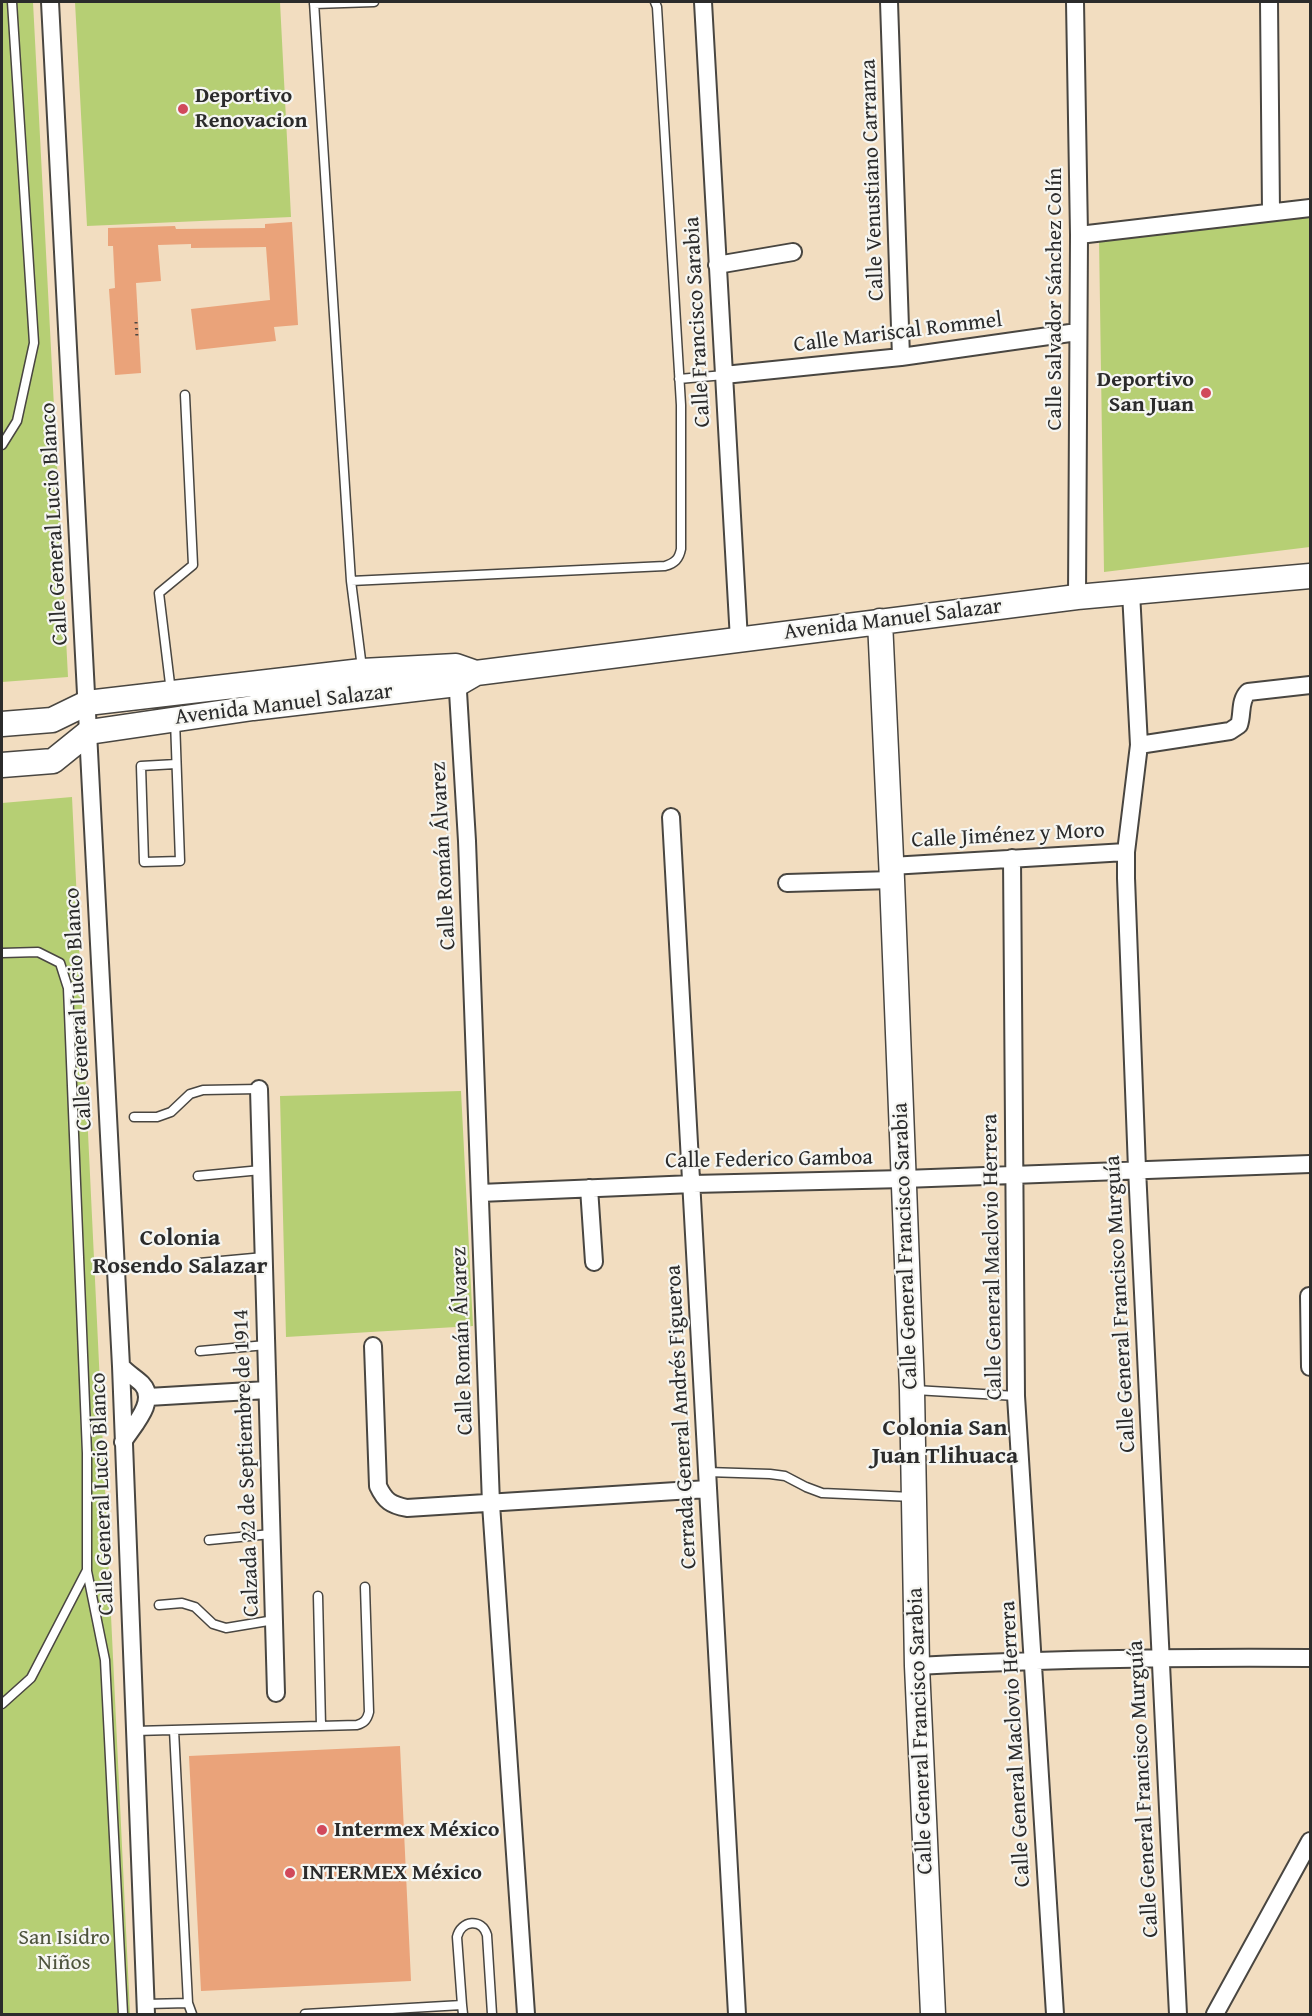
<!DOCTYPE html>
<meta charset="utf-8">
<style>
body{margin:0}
#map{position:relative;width:1312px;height:2016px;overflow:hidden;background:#f2ddc0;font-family:"Gentium Book Plus",serif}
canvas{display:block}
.frame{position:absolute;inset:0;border:3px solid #2b2b2b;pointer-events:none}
</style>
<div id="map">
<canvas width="1312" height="2016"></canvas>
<div class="frame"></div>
</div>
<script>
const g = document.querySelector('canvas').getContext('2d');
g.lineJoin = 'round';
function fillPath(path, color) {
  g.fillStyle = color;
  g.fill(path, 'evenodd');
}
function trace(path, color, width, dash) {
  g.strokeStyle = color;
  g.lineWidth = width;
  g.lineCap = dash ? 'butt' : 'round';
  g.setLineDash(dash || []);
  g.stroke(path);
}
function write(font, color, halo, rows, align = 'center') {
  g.font = font + ' "Gentium Book Plus",serif';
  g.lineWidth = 4.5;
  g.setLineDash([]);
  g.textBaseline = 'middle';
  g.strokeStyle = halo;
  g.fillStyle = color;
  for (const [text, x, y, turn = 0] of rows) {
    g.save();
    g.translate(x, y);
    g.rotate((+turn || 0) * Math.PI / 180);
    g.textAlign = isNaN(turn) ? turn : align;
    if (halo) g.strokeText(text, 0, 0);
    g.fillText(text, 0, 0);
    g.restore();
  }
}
fillPath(new Path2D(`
 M2,2H33L68,677L2,682Z
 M75,2H280L291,217L87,226Z
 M1310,215V547L1104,572L1099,238Z
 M72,797L130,2014H2V803Z
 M461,1091L473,1326L286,1337L280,1096Z`), '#b6cf74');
fillPath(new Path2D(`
 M292,222L298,325L274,327L276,341L196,350L191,309L270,300L266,247L191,248V244L158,245L161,281L136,283L141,373L115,375L109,289L115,288L113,246H108V228L175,226L176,229L265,228V224Z
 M400,1746L411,1981L201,1991L189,1756Z`), '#eaa37a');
const lane = new Path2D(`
 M314,2L351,581L362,668
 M314,4L374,2
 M679,379L724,375
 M2,445L17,421L34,343L12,2
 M351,581L665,566C675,563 679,559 681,549V405L657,7L655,2
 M171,692L159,593L193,565L185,395
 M175,720L180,861L144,862L141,766L176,764
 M2,953L38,952L60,963L68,988L87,1453V1570L31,1678L2,1704
 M134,1117H157L171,1112L190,1094L203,1090L259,1089
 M198,1176L261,1170
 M199,1263L264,1257
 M200,1351L266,1345
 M915,1390L1016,1396
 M707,1472L770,1474L785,1476L806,1487L822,1493L913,1497
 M209,1540L271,1534
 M87,1571L105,1660L123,2014
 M318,1596L321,1726
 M159,1605L182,1603L195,1607L213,1624L226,1628L274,1620
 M135,1731L357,1725C364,1723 367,1720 369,1712L365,1587
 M188,2003L192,2014
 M146,2004L188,2003L174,1730
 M462,2005L463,2014
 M305,2014L462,2005L457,1937C461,1920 482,1918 487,1935L492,2014`);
const street = new Path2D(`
 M50,2L121,1366L146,2014
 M703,2L739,640
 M889,2L901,357
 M1075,2L1079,235L1077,597
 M1269,2L1271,212
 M1079,235L1310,208
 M717,265L793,252
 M724,375L901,357L1077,332
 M1131,592L1139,745L1126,852V878L1137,1169L1178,2014
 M457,675L467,841L491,1504L526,2014
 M1139,745L1230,731L1239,725C1243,714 1239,701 1248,692L1310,685
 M671,817L737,2014
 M1012,858L1016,1396L1055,2014
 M891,866L1126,852
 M787,883L892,880
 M259,1089L276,1693
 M589,1188L594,1262
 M480,1193L693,1184L904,1179L1310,1164
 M1309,1296L1310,1367
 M373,1346L378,1486C385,1501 391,1505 407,1508L708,1489
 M121,1366C127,1373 136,1378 142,1384C158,1401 132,1427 123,1442
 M148,1397L267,1390
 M917,1666C1048,1659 1179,1657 1310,1658
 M1215,2014L1310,1841`);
const secondary = new Path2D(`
 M880,621L892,880L912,1390L917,1666L933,2014
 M2,724L52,720L87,703L362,671L456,666L476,673
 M2,765L53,761L89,732L253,708L457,684L476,673L1077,597L1310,576`);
trace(lane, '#494641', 11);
trace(street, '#494641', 20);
trace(secondary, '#494641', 27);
trace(new Path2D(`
 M136,322L137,338`), '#494641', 3, [1.5, 4.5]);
trace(lane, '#fff', 8);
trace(street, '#fff', 16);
trace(secondary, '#fff', 24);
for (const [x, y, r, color] of [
 [183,109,6,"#d1495b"],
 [1206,393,6,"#d1495b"],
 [322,1830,6,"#d1495b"],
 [290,1873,6,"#d1495b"]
]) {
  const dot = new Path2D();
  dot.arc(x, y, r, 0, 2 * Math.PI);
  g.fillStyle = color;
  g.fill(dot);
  trace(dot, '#f6f6f2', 2);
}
write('bold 22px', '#2b2b2b', '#f6f6f2', [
 ["Deportivo",195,96],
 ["Renovacion",195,121],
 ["Deportivo",1194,380,"right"],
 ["San Juan",1194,405,"right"],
 ["Intermex México",334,1830],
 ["INTERMEX México",302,1873]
], 'left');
write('22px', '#2b2b2b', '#f6f6f2', [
 ["Calle Venustiano Carranza",873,180,-92],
 ["Calle Salvador Sánchez Colín",1055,299,-90],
 ["Calle Francisco Sarabia",698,322,-93],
 ["Calle Mariscal Rommel",898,333,-7],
 ["Calle General Lucio Blanco",55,524,-93],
 ["Avenida Manuel Salazar",893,620,-7],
 ["Avenida Manuel Salazar",284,705,-7],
 ["Calle Jiménez y Moro",1008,836,-3],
 ["Calle Román Álvarez",444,856,-93],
 ["Calle General Lucio Blanco",79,1009,-93],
 ["Calle Federico Gamboa",769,1160,-1],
 ["Calle General Francisco Sarabia",906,1246,-92],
 ["Calle General Maclovio Herrera",993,1257,-91],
 ["Calle General Francisco Murguía",1121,1304,-93],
 ["Calle Román Álvarez",463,1341,-92],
 ["Cerrada General Andrés Figueroa",682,1417,-93],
 ["Calzada 22 de Septiembre de 1914",247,1463,-92],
 ["Calle General Lucio Blanco",103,1494,-92],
 ["Calle General Francisco Sarabia",921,1731,-92],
 ["Calle General Maclovio Herrera",1016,1744,-93],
 ["Calle General Francisco Murguía",1144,1789,-93]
]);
write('22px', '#4e543d', '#f6f6f2', [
 ["San Isidro",64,1938],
 ["Niños",64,1963]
]);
write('bold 24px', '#2b2b2b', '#f6f6f2', [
 ["Colonia",180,1239],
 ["Rosendo Salazar",180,1267],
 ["Colonia San",945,1429],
 ["Juan Tlihuaca",945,1457]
]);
</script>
